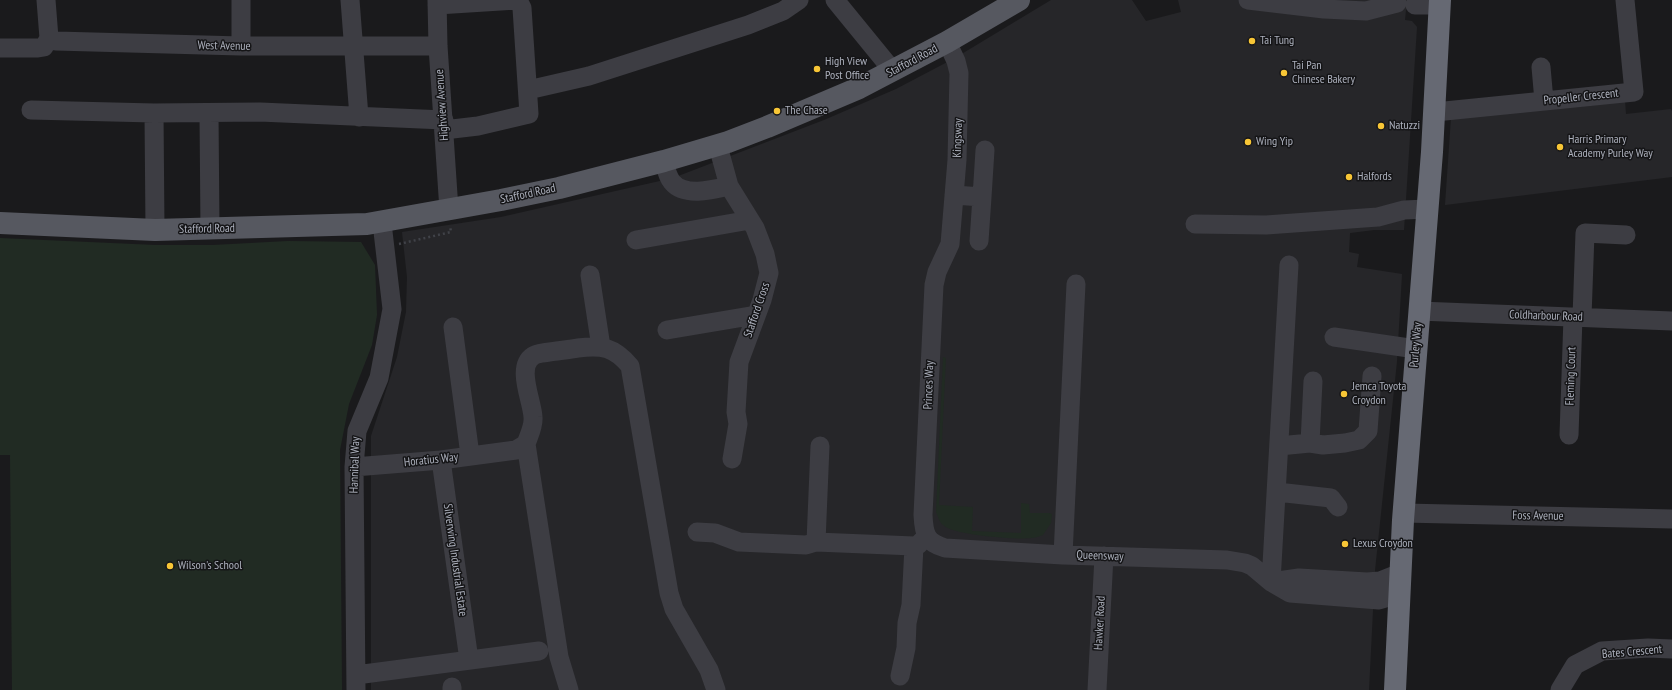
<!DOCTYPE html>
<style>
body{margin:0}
canvas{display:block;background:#1a1a1c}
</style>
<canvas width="1672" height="690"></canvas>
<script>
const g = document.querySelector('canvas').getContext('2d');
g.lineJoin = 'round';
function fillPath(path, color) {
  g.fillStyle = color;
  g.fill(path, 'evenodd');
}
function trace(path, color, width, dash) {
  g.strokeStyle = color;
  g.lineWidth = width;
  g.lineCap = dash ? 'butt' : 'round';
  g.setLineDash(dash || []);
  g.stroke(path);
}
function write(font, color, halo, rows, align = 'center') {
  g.font = font + ' "PT Sans Narrow",sans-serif';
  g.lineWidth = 3;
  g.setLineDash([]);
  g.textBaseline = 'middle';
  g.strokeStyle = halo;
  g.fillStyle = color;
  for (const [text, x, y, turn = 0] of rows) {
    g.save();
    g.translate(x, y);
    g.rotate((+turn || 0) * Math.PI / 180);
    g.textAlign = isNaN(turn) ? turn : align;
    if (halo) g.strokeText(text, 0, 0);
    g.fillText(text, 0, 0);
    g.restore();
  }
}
fillPath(new Path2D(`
 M1051,0H1132L1146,21L1181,12L1178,0H1407L1405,20L1412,21L1417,27L1404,230H1374L1350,233L1349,252L1359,254L1357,267L1402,274L1397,361L1375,570L1369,690H371V436L397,357L406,312L407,277L402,232L501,217L673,178L824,120L896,89L955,58Z
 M1625,101L1626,114L1671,109L1672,111V177L1445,205L1451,118Z`), '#262629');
fillPath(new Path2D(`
 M0,238L155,245H213L288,241L361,242L375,265L377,315L372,345L349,404L340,450L342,690H12L10,455H0Z
 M943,357L946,358L939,505L973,507L972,531L1021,533V503L1029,504L1030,513H1049L1052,514L1051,523L1043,535C1040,536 1035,538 1031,538C1017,540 952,535 943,525C939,522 938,516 936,512Z`), '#212b23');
trace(new Path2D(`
 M399,244L451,232L450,226`), '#404248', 2.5, [2, 3]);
trace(new Path2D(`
 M46,0L49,38L56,41L241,46H438
 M241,0V46
 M350,0L359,117
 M437,0L438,46L449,210
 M835,0L893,71
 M1248,0L1324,9L1366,11L1397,3
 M437,5L516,0
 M1415,5H1439
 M947,42L956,61L959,73L957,160L950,244L937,272L934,285L923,515C924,535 926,542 945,548L1063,555L1227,560L1245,563L1252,566L1271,582L1290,593L1379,600L1399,594
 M0,48H38L44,47L49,38
 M1541,67L1544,101
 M528,90L589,76L748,25L783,11L799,0
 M31,110L154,113L260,112L444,120
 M1435,112L1634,92L1625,0
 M154,113L155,230
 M209,114L210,229
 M444,130L478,126L529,114L522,8L518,0
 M718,146L729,186L755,228L765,254L769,273L762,300L739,362L736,412L738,424L732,459
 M664,161C666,168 667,176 672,182C684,197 712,190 729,186
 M954,195L982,197L979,241
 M982,197L985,150
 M1195,224L1266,225L1378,217L1404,210L1427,209
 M636,240L750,220
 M590,275L601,347
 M1419,311L1672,321
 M1582,317L1585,233L1626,235
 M453,327L470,455
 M667,330L756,315
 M1334,337L1416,349
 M1569,435L1573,317
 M1310,443L1313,381
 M1279,446L1310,443L1323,445L1345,443L1359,440L1368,431L1372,376
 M441,460L469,660
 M354,467L441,460L516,450L526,444
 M1277,492L1331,498L1338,507
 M1404,513L1672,519
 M697,532L715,533L739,542L806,545L816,542L914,546
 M816,542L820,446
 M1063,555L1076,284
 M1271,582L1289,265
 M1271,582L1299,578L1367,582L1380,581L1400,573
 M356,675L539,651
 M900,676L906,648L907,623L911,605L914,546L918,545L924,539
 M452,687V690
 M356,690L354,467L357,431L379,378L392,309L382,223
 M569,690L559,657L526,444C529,435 534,426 533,417C532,400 516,367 533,356C538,352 570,350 578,348C602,345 614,347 630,366L669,593L674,609L709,670L716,690
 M1097,690L1104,556
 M1560,690L1575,665L1602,651L1648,648L1672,649`), '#3d3d43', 19);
trace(new Path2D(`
 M0,223L155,230L367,224L501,200L559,188L664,161L728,142L767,127L859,88L947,42L1019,0`), '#565860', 22);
trace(new Path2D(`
 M1395,690L1403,520L1432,152L1440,0`), '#666973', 22);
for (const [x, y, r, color] of [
 [1252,41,4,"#f8c636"],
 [817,69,4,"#f8c636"],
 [1284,73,4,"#f8c636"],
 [777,111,4,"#f8c636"],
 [1381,126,4,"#f8c636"],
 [1248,142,4,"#f8c636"],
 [1560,147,4,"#f8c636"],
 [1349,177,4,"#f8c636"],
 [1344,394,4,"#f8c636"],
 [1345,544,4,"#f8c636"],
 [170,566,4,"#f8c636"]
]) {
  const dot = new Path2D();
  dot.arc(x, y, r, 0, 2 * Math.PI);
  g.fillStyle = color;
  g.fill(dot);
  trace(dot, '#151517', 1.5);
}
write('12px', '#acb0bc', '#151517', [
 ["Tai Tung",1260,41],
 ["High View",825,62],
 ["Post Office",825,76],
 ["Tai Pan",1292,66],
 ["Chinese Bakery",1292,80],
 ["The Chase",785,111],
 ["Natuzzi",1389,126],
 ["Harris Primary",1568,140],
 ["Academy Purley Way",1568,154],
 ["Wing Yip",1256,142],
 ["Halfords",1357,177],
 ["Jemca Toyota",1352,387],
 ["Croydon",1352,401],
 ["Lexus Croydon",1353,544],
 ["Wilson's School",178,566]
], 'left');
write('12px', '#acb0bc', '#151517', [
 ["West Avenue",224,46,1],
 ["Stafford Road",912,61,-28],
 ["Propeller Crescent",1581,97,-6],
 ["Highview Avenue",442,105,-94],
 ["Kingsway",958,138,-88],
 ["Stafford Road",528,194,-12],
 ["Stafford Road",207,229,-1],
 ["Stafford Cross",757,310,-71],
 ["Coldharbour Road",1546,316,2],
 ["Purley Way",1416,345,-85],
 ["Fleming Court",1571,376,-88],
 ["Princes Way",929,385,-88],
 ["Horatius Way",431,460,-6],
 ["Hannibal Way",355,465,-88],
 ["Foss Avenue",1538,516,1],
 ["Queensway",1100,556,2],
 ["Silverwing Industrial Estate",455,560,82],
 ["Hawker Road",1100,623,-87],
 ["Bates Crescent",1632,652,-5]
]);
</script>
